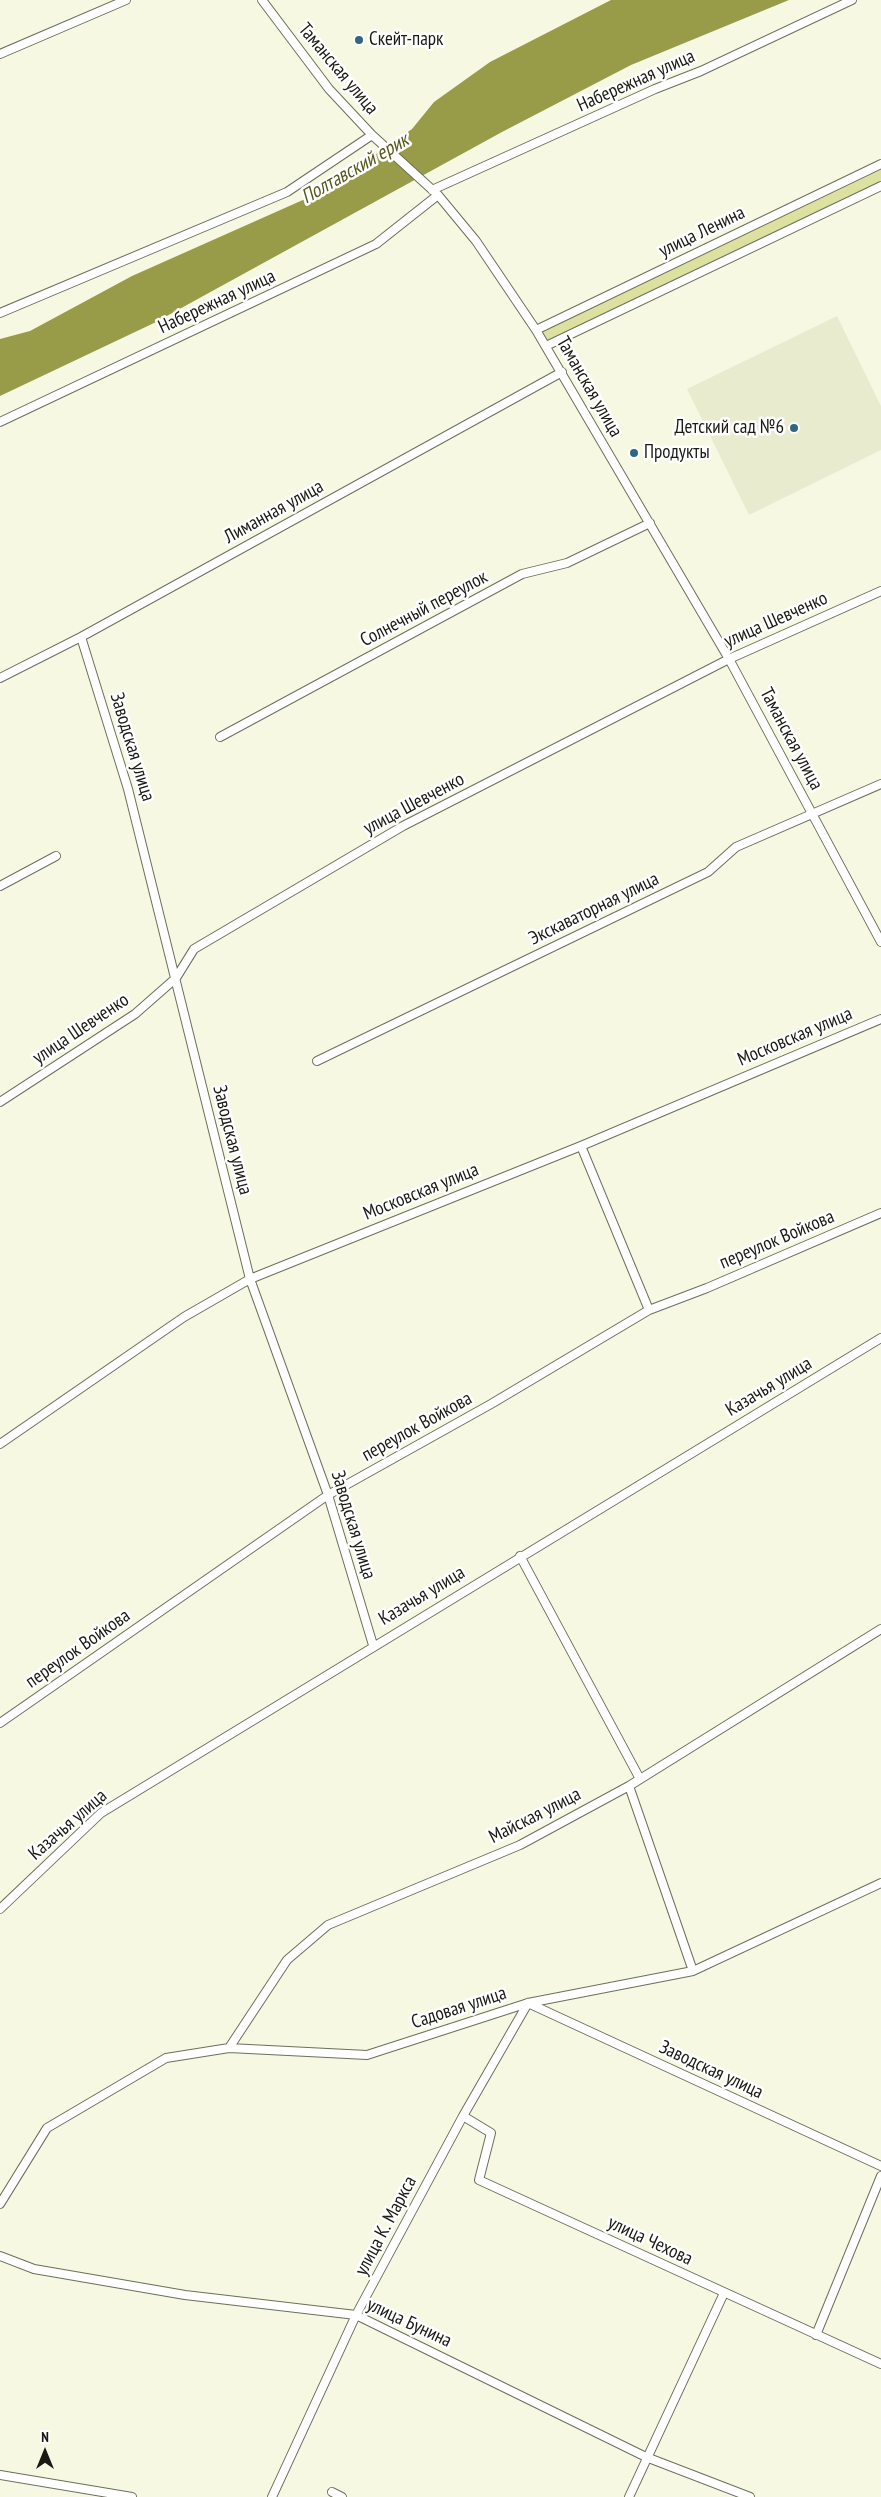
<!DOCTYPE html>
<meta charset="utf-8">
<style>
body{margin:0}
#map{position:relative;width:881px;height:2497px;overflow:hidden;background:#f6f8e2;font-family:"PT Sans Narrow",sans-serif}
canvas{display:block}
.north{position:absolute;left:20px;top:2427px;width:50px;height:50px;-webkit-text-stroke:4px #fff;paint-order:stroke;rotate:0deg;font-size:14px;font-weight:700;line-height:20px;text-align:center;color:#1a1a13}
.north::after{content:'';display:block;margin:auto;width:18px;height:22px;background:#1a1a13;clip-path:polygon(50% 0,100% 100%,50% 72%,0 100%)}
</style>
<div id="map">
<canvas width="881" height="2497"></canvas>
<div class="north">N</div>
</div>
<script>
const g = document.querySelector('canvas').getContext('2d');
g.lineJoin = 'round';
function fillPath(path, color) {
  g.fillStyle = color;
  g.fill(path, 'evenodd');
}
function trace(path, color, width, dash) {
  g.strokeStyle = color;
  g.lineWidth = width;
  g.lineCap = dash ? 'butt' : 'round';
  g.setLineDash(dash || []);
  g.stroke(path);
}
function write(font, color, halo, rows, align = 'center') {
  g.font = font + ' "PT Sans Narrow",sans-serif';
  g.lineWidth = 5;
  g.setLineDash([]);
  g.textBaseline = 'middle';
  g.strokeStyle = halo;
  g.fillStyle = color;
  for (const [text, x, y, turn = 0] of rows) {
    g.save();
    g.translate(x, y);
    g.rotate((+turn || 0) * Math.PI / 180);
    g.textAlign = isNaN(turn) ? turn : align;
    if (halo) g.strokeText(text, 0, 0);
    g.fillText(text, 0, 0);
    g.restore();
  }
}
fillPath(new Path2D(`
 M837,316L881,406V450L749,515L687,389Z`), '#e9ebce');
fillPath(new Path2D(`
 M881,165V188L547,343L539,330Z`), '#dce1a0');
fillPath(new Path2D(`
 M611,0H789L631,65L502,132L154,323L0,396V339L30,331L132,276L323,191L412,129L434,102L490,62Z`), '#989c49');
const minor = new Path2D(`
 M262,0L329,89L372,135L438,195L476,241L536,330L729,659L881,942
 M0,54L126,0
 M432,190L655,89L701,71L852,0
 M0,313L287,192L372,135
 M536,330L881,164
 M546,346L881,186
 M0,422L376,244L438,195
 M81,637L128,789L250,1279L328,1495L373,1645
 M0,678L81,637L562,372
 M220,737L522,574L567,563L650,523
 M0,886L56,856
 M317,1061L708,872L736,847L881,784
 M0,1102L135,1014L176,978L194,949L403,826L729,659L881,591
 M581,1146L649,1310
 M0,1444L184,1317L250,1279L581,1146L881,1019
 M520,1556L640,1779
 M0,1723L328,1495L491,1404L649,1310L707,1288L881,1213
 M629,1786L693,1971
 M0,1909L101,1813L881,1338
 M229,2048L287,1960L328,1925L520,1845L629,1786L881,1629
 M463,2116L491,2133L479,2180L881,2364
 M0,2204L47,2128L166,2058L229,2048L367,2055L528,2003L693,1971L881,1883
 M0,2256L34,2269L185,2295L356,2315L646,2457L750,2497
 M816,2335L881,2176
 M0,2475L132,2497
 M332,2492L342,2497
 M272,2497L356,2315L463,2116L528,2003L881,2166
 M629,2497L724,2293`);
trace(minor, '#6d6f5c', 10);
trace(minor, '#fff', 8);
for (const [x, y, r, color] of [
 [359,40,5,"#316682"],
 [794,428,5,"#316682"],
 [634,453,5,"#316682"]
]) {
  const dot = new Path2D();
  dot.arc(x, y, r, 0, 2 * Math.PI);
  g.fillStyle = color;
  g.fill(dot);
  trace(dot, '#fff', 2);
}
write('19px', '#1a1a13', '#fff', [
 ["Скейт-парк",369,40],
 ["Детский сад №6",784,428,"right"],
 ["Продукты",644,453]
], 'left');
write('19px', '#1a1a13', '#fff', [
 ["Таманская улица",338,69,50],
 ["Набережная улица",636,81,-24],
 ["улица Ленина",702,232,-26],
 ["Набережная улица",217,302,-25],
 ["Таманская улица",589,387,60],
 ["Лиманная улица",274,512,-29],
 ["Солнечный переулок",424,609,-28],
 ["улица Шевченко",776,620,-24],
 ["Таманская улица",791,739,62],
 ["Заводская улица",132,747,73],
 ["улица Шевченко",414,804,-28],
 ["Экскаваторная улица",594,909,-26],
 ["улица Шевченко",81,1029,-34],
 ["Московская улица",795,1037,-23],
 ["Заводская улица",232,1140,76],
 ["Московская улица",421,1192,-22],
 ["переулок Войкова",777,1240,-23],
 ["Казачья улица",769,1387,-31],
 ["переулок Войкова",417,1427,-29],
 ["Заводская улица",353,1525,73],
 ["Казачья улица",422,1596,-31],
 ["переулок Войкова",78,1649,-35],
 ["Майская улица",535,1816,-27],
 ["Казачья улица",68,1825,-41],
 ["Садовая улица",459,2008,-18],
 ["Заводская улица",711,2070,25],
 ["улица К. Маркса",386,2226,-62],
 ["улица Чехова",650,2241,25],
 ["улица Бунина",409,2323,25]
]);
write('italic 20px', '#55571a', '#fff', [
 ["Полтавский ерик",355,169,-30]
]);
</script>
